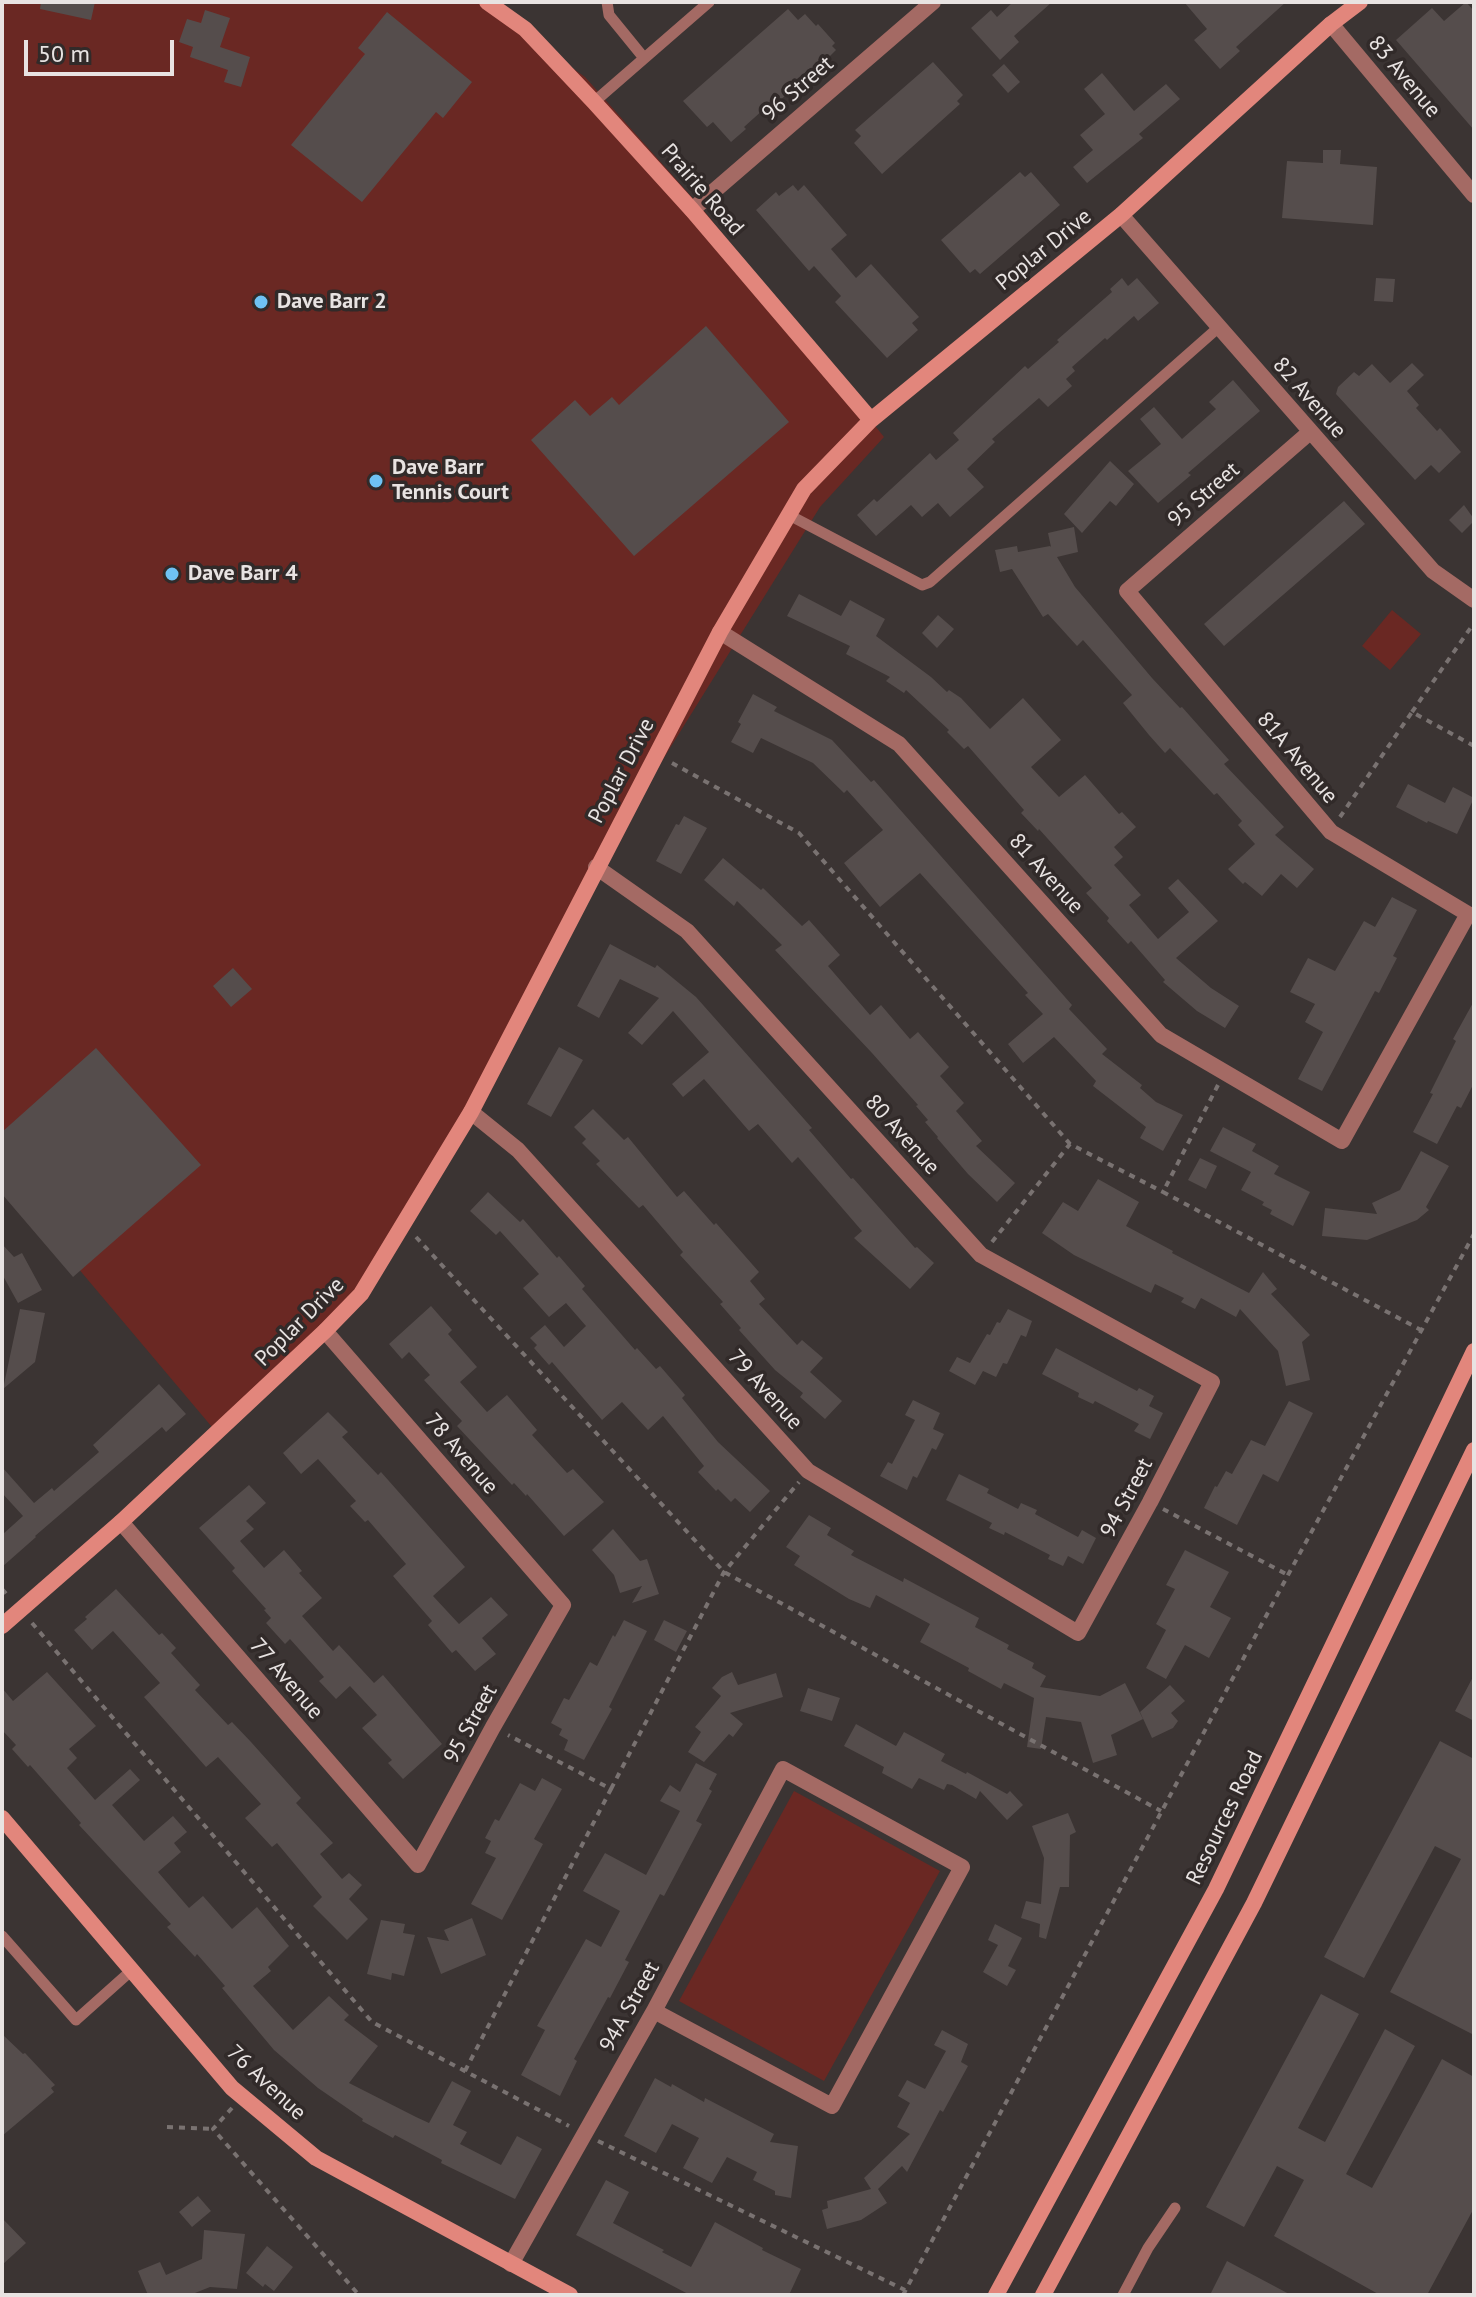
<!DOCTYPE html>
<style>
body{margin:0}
#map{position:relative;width:1476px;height:2297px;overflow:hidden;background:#3b3433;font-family:"PT Sans",sans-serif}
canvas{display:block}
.frame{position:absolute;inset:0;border:4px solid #e8e3e2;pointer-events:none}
.scale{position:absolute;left:24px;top:40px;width:150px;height:36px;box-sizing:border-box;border:4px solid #e8e3e2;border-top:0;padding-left:10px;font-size:24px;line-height:28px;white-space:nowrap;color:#e8e3e2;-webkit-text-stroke:6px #312a29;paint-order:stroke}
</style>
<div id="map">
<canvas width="1476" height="2297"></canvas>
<div class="frame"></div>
<div class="scale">50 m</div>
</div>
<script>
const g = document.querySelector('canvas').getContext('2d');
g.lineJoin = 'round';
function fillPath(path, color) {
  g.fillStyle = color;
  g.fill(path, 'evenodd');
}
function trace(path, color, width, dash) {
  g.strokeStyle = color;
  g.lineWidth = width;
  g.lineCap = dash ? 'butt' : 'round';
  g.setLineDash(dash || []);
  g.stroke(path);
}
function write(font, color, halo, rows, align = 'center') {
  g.font = font + ' "PT Sans",sans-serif';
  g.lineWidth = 7;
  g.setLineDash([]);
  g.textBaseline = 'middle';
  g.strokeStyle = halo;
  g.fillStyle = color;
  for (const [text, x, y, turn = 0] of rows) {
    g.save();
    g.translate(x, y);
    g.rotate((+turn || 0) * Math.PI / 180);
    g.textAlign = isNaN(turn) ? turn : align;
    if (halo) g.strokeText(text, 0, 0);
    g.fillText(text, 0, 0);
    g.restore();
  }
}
fillPath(new Path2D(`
 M2,2H480L585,77L705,212L884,437L820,507L596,867L471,1112L361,1294L217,1433L2,1178Z
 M1392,610L1421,634L1390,670L1362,646Z
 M794,1791L940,1871L824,2081L679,2001Z`), '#6a2823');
fillPath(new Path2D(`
 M41,2H95L91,20L40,9Z
 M1013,2H1052L1014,36L1019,42L1000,60L971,28L991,10L997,17Z
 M1184,2H1286L1236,47L1240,51L1220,69L1194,40L1207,29Z
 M1466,2L1474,11V130L1396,40L1432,8L1444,21Z
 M788,9L798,20L805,14L816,26L818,24L835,43L832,46L836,50L805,81L804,79L777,103L774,100L744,127L746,129L731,142L713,122L707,127L683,101Z
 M205,10L230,18L220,47L250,57L241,87L224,82L228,70L190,57L193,47L179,42L187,19L201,23Z
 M387,12L472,82L443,118L436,112L362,202L291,145L365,54L358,48Z
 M933,62L963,95L957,101L960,104L882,174L854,143L861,136L855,130Z
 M1004,64L1020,82L1008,93L992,75Z
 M1102,73L1134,111L1166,84L1180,99L1139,134L1143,138L1087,183L1073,167L1093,150L1080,135L1105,114L1084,89Z
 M1323,150H1341L1340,164L1377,167L1373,225L1282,218L1287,161L1323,163Z
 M1020,172L1025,177L1031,172L1060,205L980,274L975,269L970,273L941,240Z
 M793,185L798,191L804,185L847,235L831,249L856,278L871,264L919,317L912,323L918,330L887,358L835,302L841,296L814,266L809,271L756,210L776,192L779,196Z
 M1122,278L1128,286L1137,278L1159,303L1138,321L1134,316L1107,340L1105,338L1072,367L1075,371L1066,379L1072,386L1048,407L1039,398L992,439L995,442L967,469L984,487L950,517L938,503L922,517L911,505L876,536L857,515L874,499L877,502L930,453L936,460L959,440L953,433L1025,366L1028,369L1059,342L1057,340L1112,292L1110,289Z
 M1376,278L1395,279L1393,302L1374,301Z
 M706,326L789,422L634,556L531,440L575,400L590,416L612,397L619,405Z
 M1412,363L1424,375L1407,391L1419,405L1416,408L1437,431L1440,428L1461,452L1439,473L1431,465L1415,480L1336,394L1338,387L1354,372L1359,376L1372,364L1390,383Z
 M1233,380L1260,411L1188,473L1191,475L1158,503L1128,471L1161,444L1140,419L1154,407L1182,439L1216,409L1209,402Z
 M1110,461L1134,484L1116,506L1110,501L1082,533L1064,514Z
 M1344,501L1365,524L1224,646L1204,624Z
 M1464,505L1474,519L1472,523L1462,533L1449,520Z
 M1074,527L1078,552L1057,557L1075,587L1152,678L1180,708L1182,707L1229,760L1224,764L1284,827L1275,835L1314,869L1297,888L1281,874L1262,896L1245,882L1243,884L1228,869L1255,844L1238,825L1242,821L1217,793L1214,795L1170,748L1165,753L1149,735L1123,703L1132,695L1083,640L1077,646L1048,614L1043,617L1012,569L1000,572L995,550L1017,546L1018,552L1050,546L1051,547L1048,533Z
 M799,594L841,616L850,600L885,619L876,636L931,677L947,692L949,690L961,698L990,729L1023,698L1061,740L1031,767L1059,797L1085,775L1119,814L1122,812L1136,827L1114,847L1123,857L1114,865L1141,895L1129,905L1158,939L1189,912L1168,888L1178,879L1218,921L1176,958L1211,988L1239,1006L1225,1028L1197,1011L1163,982L1165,980L1131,941L1128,944L1107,921L1109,918L1086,893L1092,888L1039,829L1038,831L1021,813L1024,810L968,746L964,749L947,732L949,730L906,690L904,693L886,681L890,677L846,654L850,646L787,616Z
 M938,615L954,629L937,648L922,633Z
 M753,694L777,707L774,711L832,740L871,782L874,780L1072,1005L1069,1009L1107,1049L1102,1054L1142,1085L1140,1088L1156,1102L1183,1115L1163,1151L1140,1138L1146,1127L1093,1086L1096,1081L1054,1037L1023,1063L1008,1044L1043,1014L1025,995L1028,993L920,873L880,907L844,863L883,830L847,790L844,793L813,763L761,738L753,753L731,742L741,724L738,722Z
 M1408,784L1445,803L1453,787L1474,798L1457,834L1428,821L1427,823L1396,807Z
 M684,816L707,828L681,874L656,861L676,824L679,825Z
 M723,858L761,890L763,888L802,926L809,920L840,955L828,966L870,1015L881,1005L910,1039L918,1032L949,1067L940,1076L964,1103L956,1111L982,1141L976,1146L1015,1183L997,1202L968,1174L937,1138L938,1137L925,1122L928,1120L916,1106L918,1105L872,1053L775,950L782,945L737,901L734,906L704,880Z
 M1392,897L1417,910L1393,956L1397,958L1379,993L1375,991L1322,1091L1298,1079L1323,1032L1305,1022L1315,1004L1290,992L1308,958L1335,971L1364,921L1375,927Z
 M610,944L655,968L657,965L696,997L812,1128L809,1130L851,1179L853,1178L915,1248L917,1247L934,1263L910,1289L854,1238L862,1231L798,1157L792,1163L758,1124L749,1131L704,1079L683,1097L672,1084L709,1052L673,1011L642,1045L628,1033L659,998L620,979L599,1018L577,1006Z
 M233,968L252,989L231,1007L213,986Z
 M1474,1001V1083L1461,1108L1457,1106L1437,1144L1413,1132L1433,1094L1430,1093L1456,1041L1453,1039Z
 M559,1047L583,1060L551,1117L527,1104Z
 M96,1048L201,1165L73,1277L2,1194V1132Z
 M593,1109L624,1140L628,1137L677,1197L684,1191L714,1225L716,1223L759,1272L750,1281L765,1299L759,1304L797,1345L802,1340L823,1358L810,1372L842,1401L825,1419L800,1397L803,1393L775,1370L739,1330L741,1328L720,1304L723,1302L680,1255L683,1252L643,1205L639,1208L596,1164L600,1161L582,1143L586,1139L574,1127Z
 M1223,1127L1256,1144L1252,1151L1279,1166L1274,1174L1310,1192L1293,1226L1270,1214L1272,1210L1262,1205L1264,1202L1241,1190L1251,1172L1210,1151Z
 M1421,1151L1449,1166L1426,1207L1429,1210L1417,1220L1367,1240L1322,1236L1325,1208L1377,1214L1372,1203L1400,1190Z
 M1200,1158L1217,1166L1206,1189L1188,1180Z
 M1098,1179L1139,1202L1126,1226L1173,1251L1172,1253L1249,1293L1263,1272L1277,1289L1271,1294L1310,1335L1302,1342L1310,1380L1286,1386L1278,1351L1240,1309L1236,1317L1201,1298L1195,1309L1181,1302L1184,1298L1155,1284L1151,1293L1074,1255L1042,1233L1063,1202L1078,1211Z
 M488,1192L520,1222L523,1219L557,1258L559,1256L585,1286L582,1289L635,1350L637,1348L656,1369L660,1366L685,1395L682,1398L718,1442L770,1491L750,1512L735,1498L731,1502L718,1489L716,1491L698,1472L704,1466L663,1416L648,1430L622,1402L602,1420L552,1362L549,1365L534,1348L537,1345L530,1338L545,1325L564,1347L586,1326L566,1303L549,1317L523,1288L539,1274L500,1231L496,1235L470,1211Z
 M2,1244L14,1257L22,1253L42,1290L18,1303L2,1274Z
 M431,1306L452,1330L448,1334L477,1367L460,1382L487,1412L507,1395L537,1430L532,1435L567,1473L573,1469L604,1502L564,1536L527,1494L526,1496L514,1483L512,1485L457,1426L462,1421L424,1380L430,1375L409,1352L402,1359L389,1344Z
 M20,1309L45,1313L35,1362L3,1389Z
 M1008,1309L1032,1321L1026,1337L1021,1335L1007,1364L1003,1363L996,1377L983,1371L975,1385L949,1371L957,1357L970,1363L987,1334L990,1335L997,1322L1000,1323Z
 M1056,1348L1137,1391L1139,1388L1154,1396L1149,1406L1163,1413L1150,1439L1134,1431L1139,1424L1095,1401L1093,1404L1078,1397L1079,1393L1042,1374Z
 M159,1384L186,1414L166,1432L162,1427L35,1536L36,1537L2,1567V1535L23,1516L2,1493V1467L34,1503L52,1488L54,1491L99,1452L93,1445Z
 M913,1400L940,1413L933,1429L944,1434L936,1450L932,1448L917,1478L913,1476L907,1490L880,1476L888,1462L892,1464L915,1420L905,1415Z
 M1289,1401L1313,1413L1278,1482L1263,1474L1237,1525L1204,1508L1215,1486L1217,1487L1226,1471L1232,1474L1251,1440L1265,1446Z
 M328,1412L348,1432L342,1437L378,1475L381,1472L465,1567L433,1596L459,1624L491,1597L508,1615L482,1638L496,1654L475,1671L456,1650L452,1653L428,1625L432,1621L393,1576L406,1564L368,1520L365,1522L350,1506L356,1501L318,1459L301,1474L283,1453Z
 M959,1474L989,1489L987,1493L1018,1509L1021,1503L1037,1510L1035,1514L1078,1537L1082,1530L1096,1538L1083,1564L1068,1556L1063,1566L1048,1559L1050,1555L1005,1532L1004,1535L989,1528L992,1523L946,1500Z
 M249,1485L266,1503L246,1521L254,1529L240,1541L264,1568L284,1550L302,1571L299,1573L322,1598L302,1616L333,1651L339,1645L374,1683L383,1675L442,1744L403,1779L388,1763L392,1760L362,1728L377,1715L350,1686L336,1699L319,1681L324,1677L290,1639L285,1644L266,1623L271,1618L264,1610L266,1609L232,1571L235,1568L199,1528Z
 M809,1515L831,1528L827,1535L854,1551L851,1555L903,1582L904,1578L979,1618L975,1627L1009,1645L1007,1649L1034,1663L1032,1668L1046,1676L1040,1687L1100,1696L1125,1683L1143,1719L1111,1735L1117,1755L1093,1763L1081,1722L1046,1717L1041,1749L1027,1747L1034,1698L1004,1683L1001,1689L968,1671L969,1668L920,1642L930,1624L876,1595L870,1608L849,1599L794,1565L800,1556L786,1547Z
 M613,1529L640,1561L647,1559L659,1594L632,1603L642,1586L620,1593L614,1575L592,1550Z
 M1185,1550L1229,1572L1210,1607L1231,1618L1209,1658L1185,1645L1166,1679L1146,1668L1166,1630L1156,1624L1175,1589L1166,1585Z
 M116,1589L159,1635L162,1633L176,1648L171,1653L200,1685L195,1690L228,1725L232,1722L251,1742L301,1798L296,1803L333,1843L320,1854L342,1879L349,1873L362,1885L349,1899L368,1919L347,1940L313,1906L322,1897L277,1843L272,1847L245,1818L261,1804L218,1757L206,1767L144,1697L160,1683L113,1631L92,1650L74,1630L87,1619L85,1617Z
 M624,1620L647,1631L609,1707L612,1709L584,1760L564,1750L568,1740L559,1735L562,1729L551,1723L564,1698L569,1700L590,1662L597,1666L613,1635L615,1637Z
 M664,1620L687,1631L676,1652L654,1640Z
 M47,1672L96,1726L69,1749L77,1758L67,1768L95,1800L130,1769L140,1780L112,1805L144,1841L173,1816L187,1832L174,1843L181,1852L158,1872L189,1908L203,1896L232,1929L257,1907L289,1946L268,1967L271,1971L253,1986L293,2030L329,1996L349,2015L344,2020L378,2046L349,2083L416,2117L429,2123L452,2081L471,2091L453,2125L467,2132L460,2144L501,2165L517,2136L542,2149L515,2199L441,2163L442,2160L395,2135L393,2138L362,2121L363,2119L318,2088L274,2050L222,1988L225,1986L197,1954L195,1957L167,1927L171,1924L79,1825L81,1823L30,1765L28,1767L12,1749L16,1745L2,1730V1688L13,1701Z
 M732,1672L738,1685L776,1673L783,1697L730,1713L743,1724L733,1737L729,1734L704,1762L688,1752L701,1732L695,1727L721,1696L712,1688L722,1677Z
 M1474,1675V1721L1455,1711Z
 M1170,1685L1185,1701L1171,1713L1178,1721L1173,1728L1152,1738L1140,1712Z
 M808,1688L840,1698L832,1721L800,1711Z
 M856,1724L896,1746L904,1732L945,1754L941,1761L966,1774L967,1772L1007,1794L1010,1791L1023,1805L1007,1820L980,1791L976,1799L952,1785L947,1784L944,1790L919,1778L912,1789L882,1773L884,1767L844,1746Z
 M1440,1741L1474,1759V2035L1390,1992L1461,1859L1435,1846L1364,1978L1324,1957Z
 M696,1763L717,1774L709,1789L712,1791L696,1821L702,1824L664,1896L660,1894L625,1960L629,1962L610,1998L608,1997L574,2059L577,2061L560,2096L521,2075L545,2030L537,2026L586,1939L601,1947L620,1911L583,1891L605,1853L646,1875L680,1811L660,1801L670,1785L680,1792Z
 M542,1778L562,1789L534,1839L543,1844L502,1920L471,1904L496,1858L485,1853L491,1841L485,1838L495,1819L499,1821L520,1783L535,1791Z
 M1068,1813L1076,1832L1070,1835L1069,1887H1060L1046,1939L1039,1937L1040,1924L1021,1918L1026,1901L1041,1904L1044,1858L1032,1826Z
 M472,1918L486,1955L441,1974L427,1937L449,1941L444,1930Z
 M381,1920L405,1924L403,1933L415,1935L404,1976L392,1973L391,1980L367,1974Z
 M995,1924L1022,1938L1008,1966L1016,1970L1007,1986L983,1972L998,1945L988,1940Z
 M1321,1994L1359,2014L1298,2128L1325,2142L1385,2029L1415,2046L1346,2174L1372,2188L1442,2059L1474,2077V2208L1427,2295H1380L1274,2236L1304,2180L1277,2166L1244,2227L1206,2207Z
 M942,2030L968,2044L961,2062L968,2066L943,2112L940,2110L907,2172L902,2166L878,2189L887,2203L861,2220L827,2229L822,2210L828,2208L827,2201L871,2189L864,2178L910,2134L897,2127L910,2103L898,2096L907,2080L925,2089L946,2051L934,2045Z
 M2,2034L23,2054L25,2053L55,2085L51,2088L54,2092L2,2136Z
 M655,2078L671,2087L672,2084L704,2102L705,2098L774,2134L770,2142L798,2146L791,2198L775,2195V2191L753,2180L757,2172L727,2157L712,2183L683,2168L699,2138L672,2124L656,2153L624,2136Z
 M606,2180L629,2192L613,2223L664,2250L662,2252L691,2267L715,2222L763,2248L762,2250L801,2269L789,2295H690L576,2235Z
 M198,2196L211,2211L192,2227L179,2212Z
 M2,2218L26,2243L2,2265Z
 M204,2230L245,2234L237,2289L210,2287L190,2295H148L138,2271L160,2262L166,2275L202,2259Z
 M267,2246L293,2267L274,2291L265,2284L263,2287L246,2273Z
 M1227,2261L1291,2295H1210Z`), '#554d4c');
trace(new Path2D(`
 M1412,712L1474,623
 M672,763L799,833L1070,1144
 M1340,817L1412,712L1474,746
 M1218,1085L1163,1192L1421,1330
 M416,1237L724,1572L1161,1811
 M992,1242L1070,1144L1163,1192
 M1163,1509L1288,1575
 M2,1589L10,1598
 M32,1623L372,2022L569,2126
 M611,1789L724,1572L799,1482
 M465,2071L611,1789L508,1735
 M232,2108L213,2129L359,2295
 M167,2127L213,2129
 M598,2141L905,2290
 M903,2295L1288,1575L1474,1234`), '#797271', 4, [6, 6]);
trace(new Path2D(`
 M607,2L609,15L644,58
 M594,102L709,2
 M789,515L922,585L930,582L1219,327
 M2,1936L76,2020L132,1970
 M1123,2295L1148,2248L1175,2208`), '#a46a64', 11);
trace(new Path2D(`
 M1331,24L1474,195
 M692,210L933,2
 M1121,215L1433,571L1474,600
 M720,632L899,744L1161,1035L1342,1141L1468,914L1331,832L1127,591L1310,432
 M471,1112L518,1150L808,1471L1078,1633L1150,1502L1212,1382L981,1255L687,931L596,867
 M121,1522L418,1865L493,1727L563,1605L325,1331
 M511,2264L654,2011L783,1769L962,1867L832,2106L654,2011`), '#a46a64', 16);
trace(new Path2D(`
 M487,2L525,29L594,102L692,210L871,420
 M2,1626L121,1522L325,1331L361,1294L471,1112L720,632L804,489L871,420L1121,215L1331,24L1360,2
 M2,1818L232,2088L316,2158L570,2295
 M996,2295L1216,1889L1474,1351
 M1043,2295L1254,1903L1474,1450`), '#e2867c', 16);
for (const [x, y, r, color] of [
 [261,302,8,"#6fc2f4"],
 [376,481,8,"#6fc2f4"],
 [172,574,8,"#6fc2f4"]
]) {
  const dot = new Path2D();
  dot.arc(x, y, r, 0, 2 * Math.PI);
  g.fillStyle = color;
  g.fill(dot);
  trace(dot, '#312a29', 3);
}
write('22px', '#e8e3e2', '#312a29', [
 ["83 Avenue",1404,77,50],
 ["96 Street",798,89,-41],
 ["Prairie Road",702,190,49],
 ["Poplar Drive",1044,250,-39],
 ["82 Avenue",1309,398,49],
 ["95 Street",1204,495,-41],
 ["81A Avenue",1297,758,50],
 ["Poplar Drive",622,771,-62],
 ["81 Avenue",1046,874,48],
 ["80 Avenue",902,1135,48],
 ["Poplar Drive",300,1322,-45],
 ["79 Avenue",765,1390,48],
 ["78 Avenue",461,1454,49],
 ["94 Street",1127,1498,-62],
 ["77 Avenue",286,1679,49],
 ["95 Street",471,1724,-61],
 ["Resources Road",1225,1818,-64],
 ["94A Street",630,2007,-61],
 ["76 Avenue",266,2083,43]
]);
write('bold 22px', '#e8e3e2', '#312a29', [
 ["Dave Barr 2",277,302],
 ["Dave Barr",392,468],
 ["Tennis Court",392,493],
 ["Dave Barr 4",188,574]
], 'left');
</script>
